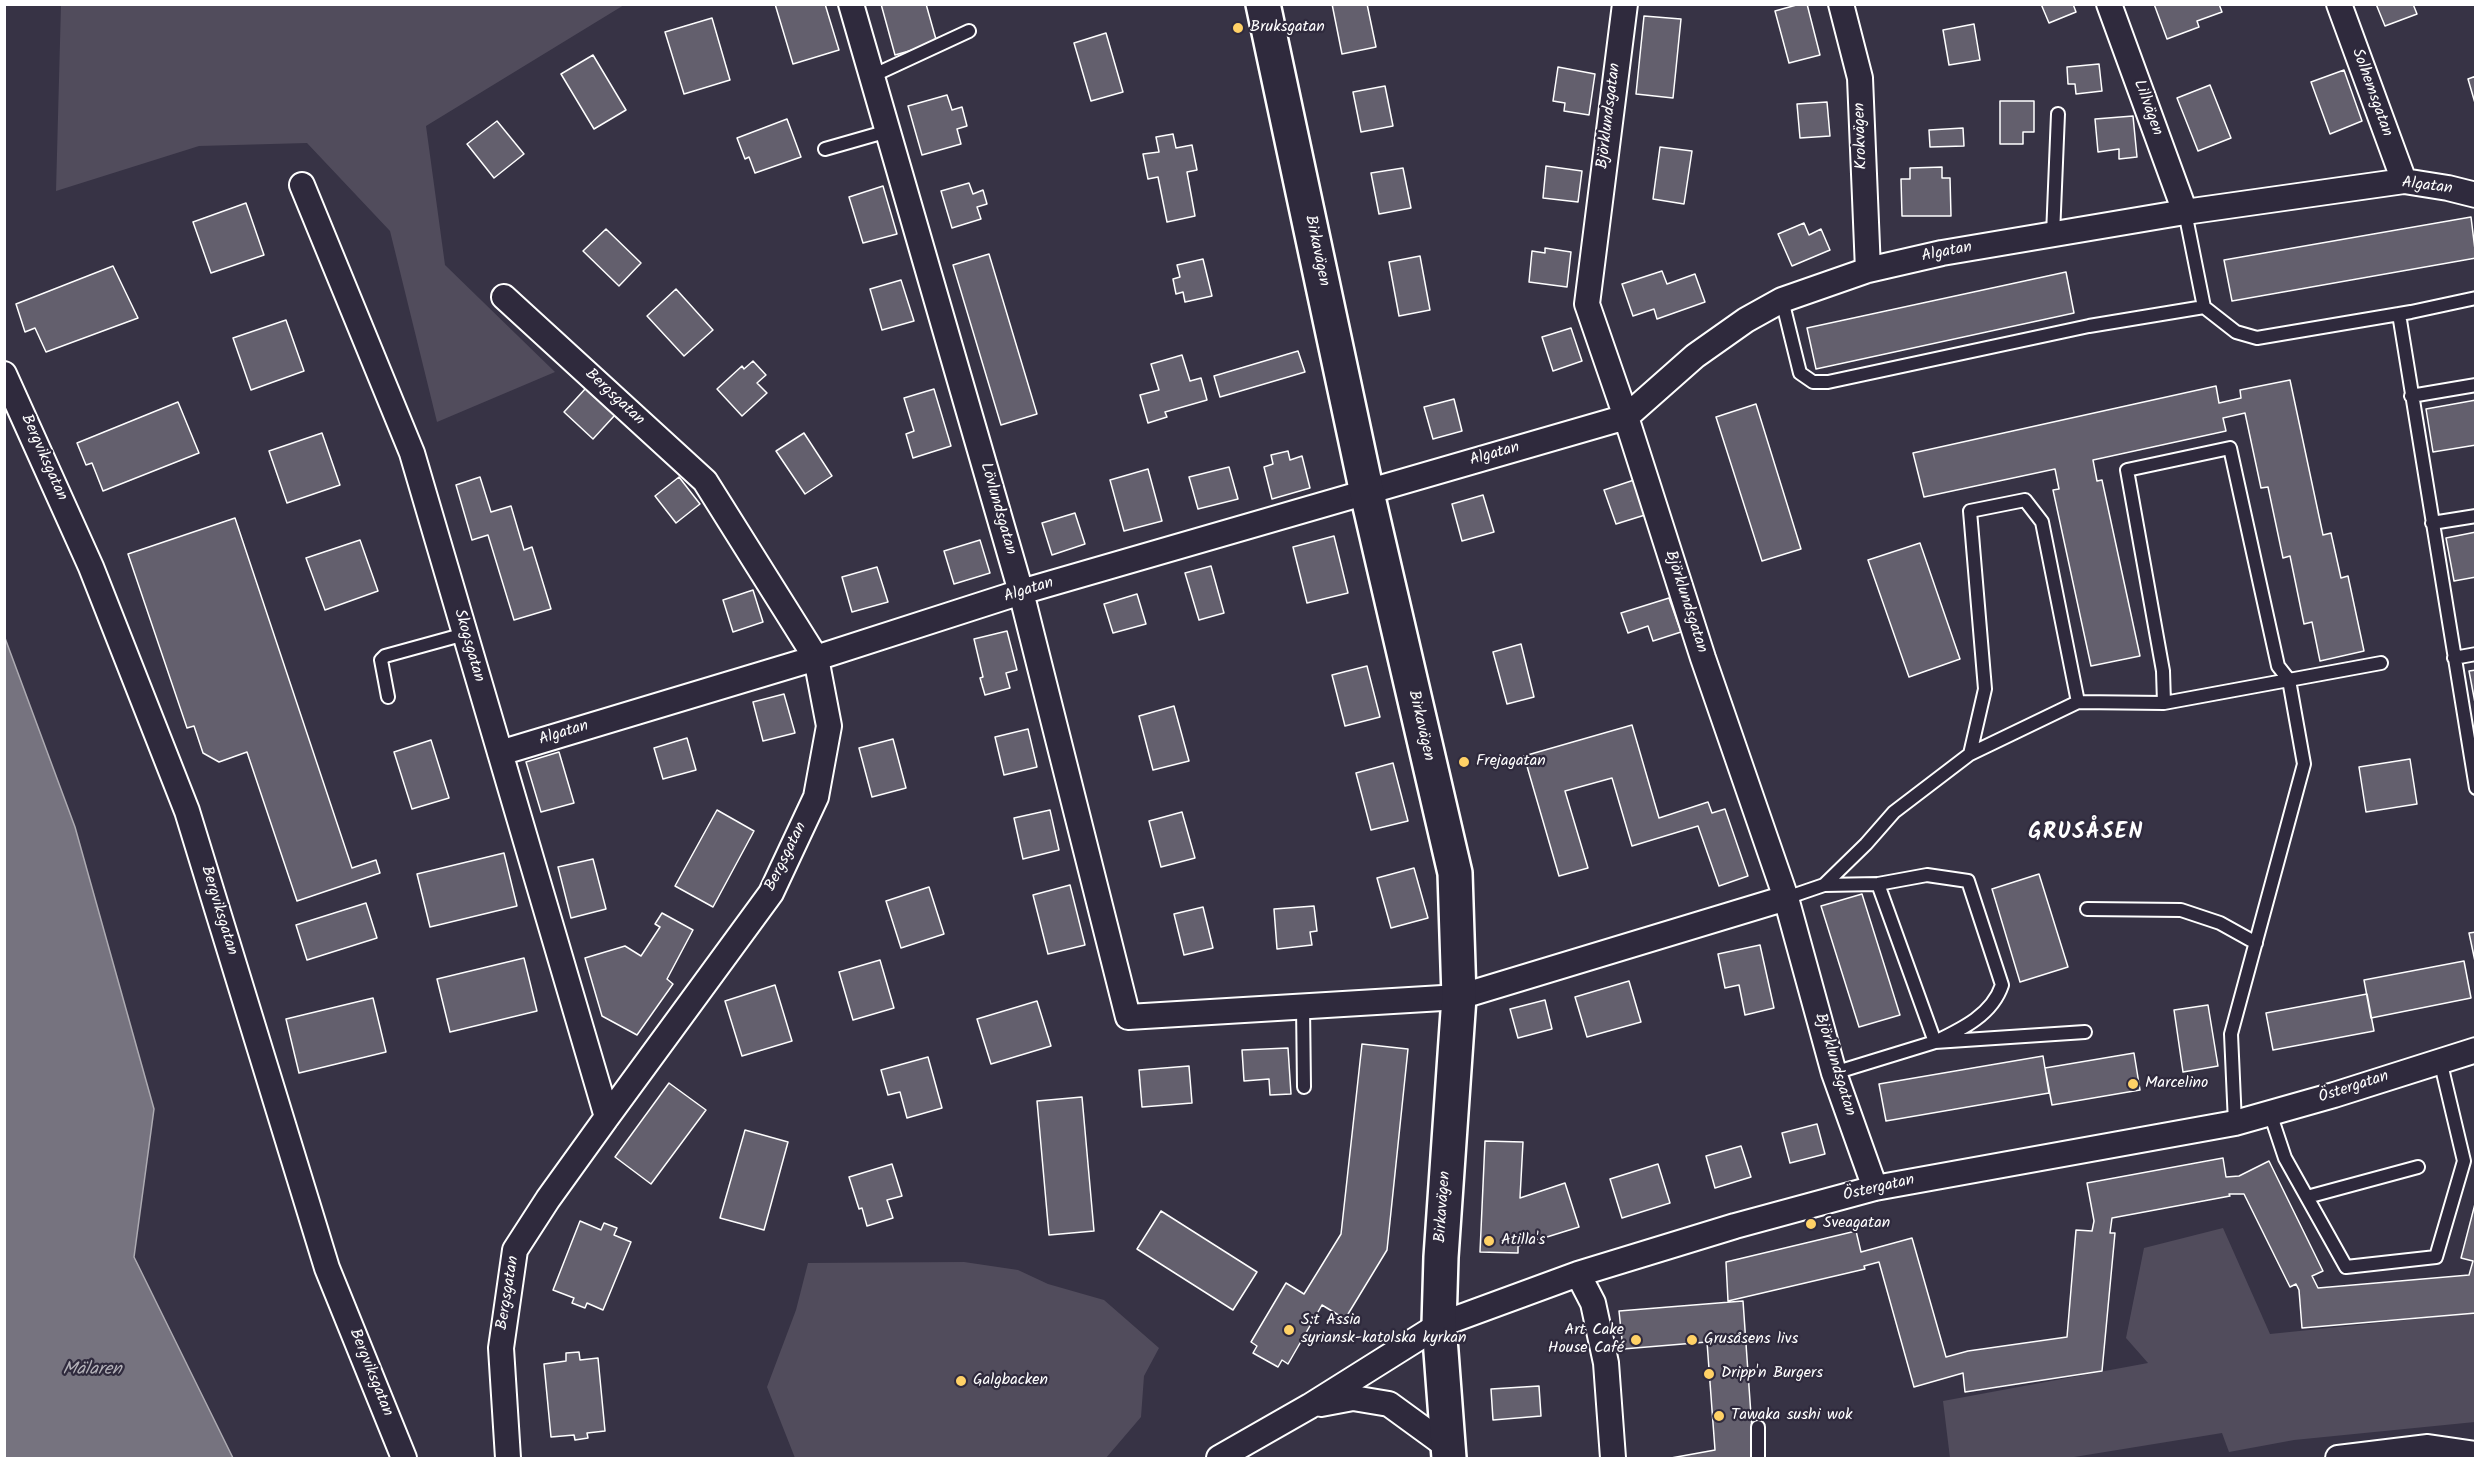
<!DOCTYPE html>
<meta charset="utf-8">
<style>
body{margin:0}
#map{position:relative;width:2480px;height:1463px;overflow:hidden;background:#373345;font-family:Kalam,sans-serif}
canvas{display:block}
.frame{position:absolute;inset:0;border:6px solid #fff;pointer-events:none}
</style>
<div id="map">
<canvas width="2480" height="1463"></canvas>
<div class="frame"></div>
</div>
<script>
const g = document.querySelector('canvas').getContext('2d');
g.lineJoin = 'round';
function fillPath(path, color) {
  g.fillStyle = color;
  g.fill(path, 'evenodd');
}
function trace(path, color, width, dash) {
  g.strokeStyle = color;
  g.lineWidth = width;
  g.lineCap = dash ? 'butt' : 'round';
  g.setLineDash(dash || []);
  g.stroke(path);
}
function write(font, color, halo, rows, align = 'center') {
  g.font = font + ' Kalam,sans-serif';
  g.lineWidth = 4.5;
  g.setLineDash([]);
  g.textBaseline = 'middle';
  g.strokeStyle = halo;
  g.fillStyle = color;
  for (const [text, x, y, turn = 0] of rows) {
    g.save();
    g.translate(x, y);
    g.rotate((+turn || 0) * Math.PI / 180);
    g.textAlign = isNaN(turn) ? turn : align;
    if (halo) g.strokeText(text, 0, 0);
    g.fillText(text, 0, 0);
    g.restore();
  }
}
fillPath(new Path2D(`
 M61,5H624L426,126L445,265L555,372L437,422L390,231L307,143L199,146L56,191Z
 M2223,1228L2270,1334L2475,1313V1422L2294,1440L2229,1452L2222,1433L2068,1458H1950L1943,1401L2148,1363L2126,1338L2144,1248Z
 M964,1262L1018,1270L1048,1284L1104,1300L1159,1348L1144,1376L1141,1417L1106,1458H795L767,1387L796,1310L808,1263Z`), '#514c5c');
const water = new Path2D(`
 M5,638L75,827L154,1109L134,1257L233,1458H5Z`);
fillPath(water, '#76737f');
trace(water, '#adabb2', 1.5);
const building = new Path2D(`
 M775,4H825L839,50L793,64Z
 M881,4H926L937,43L895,55Z
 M1332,4H1367L1376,47L1342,54Z
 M1800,4H1807L1820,55L1789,63L1775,11Z
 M2041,4H2073L2076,12L2049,23Z
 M2154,4H2219L2222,12L2197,21L2199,27L2167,39Z
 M2376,4H2413L2417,14L2385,26Z
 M1644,16L1681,19L1673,98L1636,94Z
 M712,18L730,80L684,94L665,32Z
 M1974,24L1980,60L1949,65L1943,30Z
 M1106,33L1123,92L1091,101L1074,43Z
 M593,55L626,110L594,129L561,74Z
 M2099,64L2102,91L2076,94L2075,84H2068L2067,67Z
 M1558,67L1595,74L1589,115L1564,111L1565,103L1553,101Z
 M2344,70L2362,121L2330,134L2311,82Z
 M2476,76V103H2475L2468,79Z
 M2210,85L2231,138L2198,151L2177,98Z
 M1385,86L1393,126L1361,132L1353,92Z
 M947,95L952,110L962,107L967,126L957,129L961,144L922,155L908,106Z
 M2000,101H2034V132H2023V144H2000Z
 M1827,102L1830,136L1800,138L1797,104Z
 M2133,116L2137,157L2119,159V149L2098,152L2095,119Z
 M787,119L801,157L755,173L749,157L745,159L737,138Z
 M497,121L524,154L494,178L467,144Z
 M1963,128L1964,146L1930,147L1929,130Z
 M1173,134L1176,148L1192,145L1197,170L1187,172L1195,216L1167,222L1158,177L1148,179L1143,154L1159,152L1156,137Z
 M1660,147L1692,151L1684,204L1653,199Z
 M1546,166L1582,171L1578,202L1543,198Z
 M1942,167V178H1950L1951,216H1902L1901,179H1910V168Z
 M1403,168L1411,208L1379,214L1371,173Z
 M969,183L973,194L983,190L987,204L977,207L981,219L952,228L941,191Z
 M883,186L897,234L863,243L849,197Z
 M246,203L264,255L211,273L193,222Z
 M2471,217L2476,258L2232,301L2224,260Z
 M1804,223L1809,235L1821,229L1830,250L1792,266L1778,234Z
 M606,229L641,263L619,286L583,251Z
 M1545,248L1571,252L1567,287L1529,282L1532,251L1545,253Z
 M989,254L1037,414L1001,425L953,265Z
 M1420,256L1430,310L1399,316L1389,262Z
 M1203,259L1212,296L1185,302L1183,292L1176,294L1173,279L1180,277L1177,265Z
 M113,266L138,318L46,352L35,328L25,332L16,304Z
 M1662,271L1667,284L1695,274L1705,302L1657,319L1654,309L1633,316L1622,284Z
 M2066,272L2074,313L1816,369L1807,328Z
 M901,280L914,321L882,330L870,289Z
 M676,289L713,330L684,356L647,316Z
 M286,320L304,371L251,390L233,338Z
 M1571,328L1582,361L1553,371L1542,337Z
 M1298,351L1305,372L1220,397L1214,376Z
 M1182,355L1190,381L1201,378L1207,400L1165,412L1167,417L1148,423L1140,395L1159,390L1151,364Z
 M753,361L766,375L757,383L767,393L742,416L717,389L742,366L744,369Z
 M2290,380L2323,535L2331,533L2341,578L2348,576L2364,651L2320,661L2312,622L2304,624L2290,556L2283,558L2268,487L2261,488L2245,413L2223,418L2226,431L2093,460L2097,481L2102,480L2140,656L2091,666L2053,490L2059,489L2055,469L1924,497L1913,453L2216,386L2219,403L2241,398L2240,390Z
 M586,388L615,415L593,439L564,412Z
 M934,389L951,446L913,458L906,434L914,431L904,398Z
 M1454,399L1462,431L1433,439L1424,407Z
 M2476,400V445L2433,452L2426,409Z
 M178,402L199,453L103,491L92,463L86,465L77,443Z
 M1756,404L1801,549L1762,561L1716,417Z
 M322,433L340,485L287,503L269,451Z
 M804,433L832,476L805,494L776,451Z
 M1288,451L1290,460L1302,456L1310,488L1272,499L1264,467L1273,464L1271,455Z
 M1229,467L1238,499L1198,509L1189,477Z
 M1148,469L1162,521L1124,531L1110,480Z
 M480,477L491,512L511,506L524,550L532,547L551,609L514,620L488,535L472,540L456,485Z
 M679,477L700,504L676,523L655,496Z
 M1634,480L1645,515L1616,524L1604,490Z
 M1483,495L1494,532L1462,541L1452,504Z
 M1075,513L1085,544L1052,555L1042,523Z
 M235,518L352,868L376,860L380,873L297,901L247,752L219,762L203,753L194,726L187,728L128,554Z
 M2476,532V577L2454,581L2446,538Z
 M1334,536L1348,593L1307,603L1293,547Z
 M360,540L378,591L325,610L306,558Z
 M980,540L990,573L954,584L944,551Z
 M1920,543L1960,659L1909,677L1868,560Z
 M1211,566L1224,613L1199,620L1185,573Z
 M877,567L888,602L852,612L842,577Z
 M753,590L763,622L733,632L723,600Z
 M1137,594L1146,624L1113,633L1104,604Z
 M1669,598L1681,632L1653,641L1648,626L1628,633L1621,613Z
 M1007,631L1017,670L1006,673L1010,688L985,695L980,678L983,677L974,639Z
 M1521,644L1534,697L1507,704L1493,652Z
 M1367,666L1380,717L1345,726L1332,675Z
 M2476,670V708L2469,671Z
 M784,694L795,733L763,741L753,702Z
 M1174,706L1189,761L1153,770L1139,716Z
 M1632,725L1659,818L1708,802L1712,813L1725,809L1748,876L1719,886L1698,826L1632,846L1612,778L1565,791L1588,868L1559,876L1524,756Z
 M1028,729L1037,767L1004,775L995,737Z
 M687,738L696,770L663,779L654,748Z
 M893,739L906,788L872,797L859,748Z
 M431,740L449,798L412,809L394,752Z
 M559,752L574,803L541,812L526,762Z
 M2410,759L2417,804L2366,812L2359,767Z
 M1393,763L1408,821L1371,830L1356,773Z
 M717,810L754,831L713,907L675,886Z
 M1050,810L1059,850L1023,859L1014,818Z
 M1182,812L1195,858L1161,867L1149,821Z
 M504,853L517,906L430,927L417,874Z
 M593,859L606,909L571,918L558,867Z
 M1414,868L1428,918L1391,928L1377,878Z
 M2039,874L2068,967L2020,982L1992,889Z
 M1070,885L1085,945L1048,954L1033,895Z
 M929,887L944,934L901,948L886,901Z
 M1862,894L1900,1015L1859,1027L1821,906Z
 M366,903L377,938L307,960L296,925Z
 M1314,906L1317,931L1310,932L1312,945L1277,949L1274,909Z
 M1203,907L1213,948L1184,955L1174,914Z
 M662,913L693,930L667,979L673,984L637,1035L602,1016L585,958L625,946L641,956L660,927L655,924Z
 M2476,932V966L2469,933Z
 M1760,945L1774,1008L1745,1015L1739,985L1725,988L1718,954Z
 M524,958L537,1011L450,1032L437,979Z
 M880,960L894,1008L853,1020L839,972Z
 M2464,961L2471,998L2371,1018L2364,980Z
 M1629,981L1641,1022L1587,1037L1575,997Z
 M775,985L792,1041L742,1056L725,1001Z
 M2367,994L2374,1031L2273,1050L2266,1013Z
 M373,998L386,1052L299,1073L286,1019Z
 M1545,1000L1552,1029L1518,1038L1510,1009Z
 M1037,1001L1051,1046L991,1064L977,1019Z
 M2208,1005L2218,1066L2183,1072L2174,1010Z
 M1362,1044L1408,1049L1387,1250L1345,1319L1322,1305L1288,1364L1282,1360L1278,1367L1253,1353L1257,1346L1251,1342L1286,1283L1304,1294L1341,1234Z
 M1288,1048L1291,1094L1270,1095L1269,1079L1244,1081L1242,1050Z
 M2134,1053L2140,1090L2052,1105L2045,1068Z
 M2043,1056L2049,1093L1886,1121L1879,1084Z
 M928,1057L942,1108L907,1118L900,1092L888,1095L881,1070Z
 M1189,1066L1192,1103L1142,1107L1139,1070Z
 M669,1083L706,1110L651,1184L615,1157Z
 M1082,1097L1094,1231L1049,1235L1037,1101Z
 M1817,1124L1825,1154L1790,1163L1782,1133Z
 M745,1130L788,1142L764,1230L720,1218Z
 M1485,1141L1523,1142L1520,1198L1565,1183L1579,1227L1518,1246V1253L1480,1252Z
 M1741,1146L1751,1177L1715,1188L1706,1156Z
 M2223,1158L2226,1177L2239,1176L2269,1161L2323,1271L2312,1276L2318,1288L2469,1275L2473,1261L2461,1258L2476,1200V1313L2302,1328L2299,1290L2296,1284L2290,1287L2244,1194H2229L2230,1196L2112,1218L2110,1233H2115L2102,1371L1965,1392L1963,1373L1914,1387L1879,1262L1864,1266L1865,1269L1728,1301L1726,1262L1856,1231L1861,1252L1912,1238L1946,1357L1968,1351L2067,1337L2076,1230L2092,1231L2094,1221L2087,1183Z
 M892,1164L902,1196L887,1200L893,1218L867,1226L862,1208L859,1209L849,1177Z
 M1658,1164L1670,1203L1622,1218L1610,1179Z
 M1161,1211L1257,1272L1233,1310L1137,1249Z
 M580,1221L601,1230L604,1223L617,1228L614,1235L631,1242L603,1310L587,1303L585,1308L572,1303L574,1298L553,1290Z
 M1743,1301L1754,1458H1671L1715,1450L1707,1342L1623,1349L1619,1311Z
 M579,1352L580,1360L598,1358L605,1431L587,1433L588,1438L575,1440L574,1435L551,1437L544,1364L566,1361V1353Z
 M1539,1386L1541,1416L1493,1420L1491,1389Z`);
fillPath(building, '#635f6d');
trace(building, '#fff', 1.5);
const lane = new Path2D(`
 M872,76L969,31
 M825,149L888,131
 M2053,235L2058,114
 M1782,300L1800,373L1813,382H1828L2089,326L2204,307L2185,212
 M2204,307L2236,332L2257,338L2411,312L2476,298
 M2399,314L2476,788
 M2411,396L2476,385
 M2432,523L2476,516
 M2454,658L2476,654
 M388,697L381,660L385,656L465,634
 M2164,703L2163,671L2127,470L2230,448L2278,666L2289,680L2304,764L2231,1034L2235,1123
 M1970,754L1985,689L1970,511L2025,500L2042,522L2078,702
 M1824,885L1878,884L1927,875L1968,881L2002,985C1992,1015 1962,1029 1935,1042L1878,884
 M1786,898L1824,885L1866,844L1894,812L1970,754L2078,702L2164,703L2381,663
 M2087,909L2181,910L2220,923L2256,943
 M1303,1006L1304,1087
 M1834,1073L1935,1042L2085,1032
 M2270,1113L2285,1158L2346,1267L2436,1257L2464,1161L2440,1060
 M2307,1197L2418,1167
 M1758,1427V1458`);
const street = new Path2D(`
 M851,4L1021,592L1128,1017L1459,997L1786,898
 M1625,4L1587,304L1626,417L1703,658L1786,898L1834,1073L1875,1188
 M1841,4L1860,78L1868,270
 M2109,4L2185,212
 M2339,4L2404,181
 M302,185L412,453L607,1117
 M504,297L705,481L816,658L829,726L816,797L771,893L607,1117L548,1199L515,1250L501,1348L508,1458
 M4,374L91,567L187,811L327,1268L404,1458
 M500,753L816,658L1021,592L1626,417L1695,356L1746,320L1782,300L1868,270L1942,253L2185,212L2404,181L2448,188L2476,195
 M1578,1274L1593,1303L1606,1363L1613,1458
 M1321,1404L1353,1398L1389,1404L1448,1447
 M1219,1458L1310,1406L1439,1325L1578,1274L1735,1226L1875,1188L2235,1123L2334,1095L2476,1050
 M2338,1458L2428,1447L2476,1454`);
const secondary = new Path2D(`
 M1263,4L1367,493L1455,873L1459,997L1441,1257L1439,1325L1449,1458`);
trace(lane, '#fff', 16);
trace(street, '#fff', 28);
trace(secondary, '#fff', 38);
trace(lane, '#2f2a3d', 12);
trace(street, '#2f2a3d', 24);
trace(secondary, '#2f2a3d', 33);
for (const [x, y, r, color] of [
 [1238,28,6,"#ffd166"],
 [1464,762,6,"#ffd166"],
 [2133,1084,6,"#ffd166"],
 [1811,1224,6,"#ffd166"],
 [1489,1241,6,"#ffd166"],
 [1289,1330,6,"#ffd166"],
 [1636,1340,6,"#ffd166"],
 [1692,1340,6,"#ffd166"],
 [1709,1374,6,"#ffd166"],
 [961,1381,6,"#ffd166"],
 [1719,1416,6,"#ffd166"]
]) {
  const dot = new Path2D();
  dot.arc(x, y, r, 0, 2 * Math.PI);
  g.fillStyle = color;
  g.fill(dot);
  trace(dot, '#2f2a3d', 2);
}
write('16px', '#fff', '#2f2a3d', [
 ["Bruksgatan",1250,28],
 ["Frejagatan",1476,762],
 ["Marcelino",2145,1084],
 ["Sveagatan",1823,1224],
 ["Atilla's",1501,1241],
 ["S:t Assia",1301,1321],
 ["syriansk-katolska kyrkan",1301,1339],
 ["Art Cake",1624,1331,"right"],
 ["House Café",1624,1349,"right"],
 ["Grusåsens livs",1704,1340],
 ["Dripp'n Burgers",1721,1374],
 ["Galgbacken",973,1381],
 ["Tawaka sushi wok",1731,1416]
], 'left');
write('16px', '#fff', '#2f2a3d', [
 ["Solhemsgatan",2371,93,70],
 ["Lillvägen",2147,108,70],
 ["Björklundsgatan",1610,116,-83],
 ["Krokvägen",1862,136,-92],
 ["Algatan",2427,187,7],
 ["Birkavägen",1316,251,78],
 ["Algatan",1947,253,-11],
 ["Bergsgatan",614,398,43],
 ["Algatan",1495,455,-16],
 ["Bergviksgatan",43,458,66],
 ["Lövlundsgatan",997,509,74],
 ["Algatan",1029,591,-17],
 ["Björklundsgatan",1685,602,72],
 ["Skogsgatan",468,646,74],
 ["Birkavägen",1420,726,77],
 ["Algatan",564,734,-17],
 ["Bergsgatan",787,857,-64],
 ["Bergviksgatan",218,911,73],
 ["Björklundsgatan",1834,1065,73],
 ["Östergatan",2354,1088,-18],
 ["Östergatan",1879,1189,-13],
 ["Birkavägen",1444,1207,-86],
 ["Bergsgatan",509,1293,-81],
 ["Bergviksgatan",370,1373,68]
]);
write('italic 18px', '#b4b2b9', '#2f2a3d', [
 ["Mälaren",92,1371]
]);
g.letterSpacing = '1.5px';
write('bold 22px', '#fff', '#2f2a3d', [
 ["GRUSÅSEN",2086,834]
]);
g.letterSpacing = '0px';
</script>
